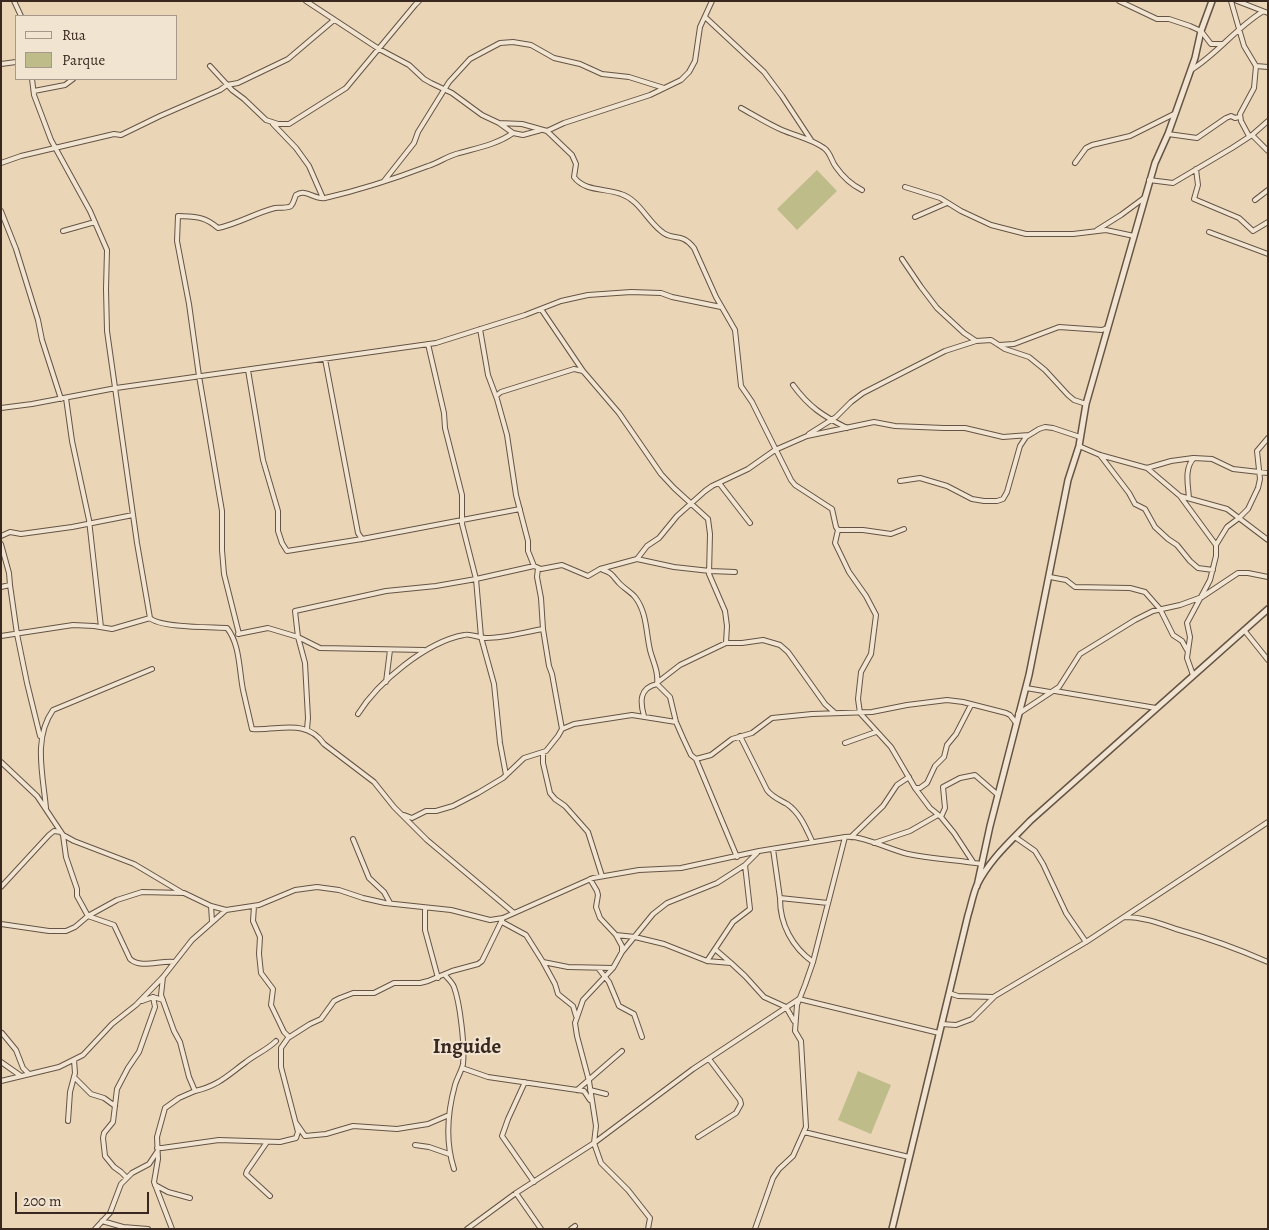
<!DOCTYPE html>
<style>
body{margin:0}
#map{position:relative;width:1269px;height:1230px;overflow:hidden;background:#ead6b7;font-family:Alegreya,serif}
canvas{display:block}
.frame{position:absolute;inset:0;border:2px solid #392820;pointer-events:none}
.legend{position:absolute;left:15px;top:15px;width:162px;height:65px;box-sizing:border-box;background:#f1e4d0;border:1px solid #a7998a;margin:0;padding:6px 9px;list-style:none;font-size:15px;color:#392820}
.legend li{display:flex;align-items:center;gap:10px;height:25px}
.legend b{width:25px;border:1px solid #a7998a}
.scale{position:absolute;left:15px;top:1192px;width:134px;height:22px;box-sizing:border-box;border:2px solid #392820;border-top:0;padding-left:6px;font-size:15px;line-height:18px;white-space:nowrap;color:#392820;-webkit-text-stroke:4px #f1e4d0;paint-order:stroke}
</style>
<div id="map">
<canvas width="1269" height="1230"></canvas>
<div class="frame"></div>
<ul class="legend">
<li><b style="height:6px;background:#f1e4d0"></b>Rua</li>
<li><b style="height:14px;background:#bebc89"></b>Parque</li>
</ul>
<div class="scale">200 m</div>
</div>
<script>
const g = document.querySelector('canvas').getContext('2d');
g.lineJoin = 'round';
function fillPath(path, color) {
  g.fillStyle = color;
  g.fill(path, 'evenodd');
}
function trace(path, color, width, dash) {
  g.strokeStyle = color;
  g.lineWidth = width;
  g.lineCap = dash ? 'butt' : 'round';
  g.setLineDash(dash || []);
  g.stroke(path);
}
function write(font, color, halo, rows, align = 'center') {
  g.font = font + ' Alegreya,serif';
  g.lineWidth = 4;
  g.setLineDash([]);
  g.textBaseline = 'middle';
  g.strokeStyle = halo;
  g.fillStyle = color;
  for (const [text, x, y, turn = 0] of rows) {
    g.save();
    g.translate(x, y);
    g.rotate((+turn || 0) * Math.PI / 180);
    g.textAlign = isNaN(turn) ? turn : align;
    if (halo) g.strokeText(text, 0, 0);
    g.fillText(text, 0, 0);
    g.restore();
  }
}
fillPath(new Path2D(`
 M817,170L837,191L797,230L777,209Z
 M858,1071L891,1085L871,1134L838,1120Z`), '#bebc89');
const minor = new Path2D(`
 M14,1L21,16
 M306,1L379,49L409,65L424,79L431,83L452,93L482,115L499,123L513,133L523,135L541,130
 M1119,1L1157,19H1169L1190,26L1201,31L1211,44H1223
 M1231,1L1244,46L1256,66L1254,88L1240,114L1241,121L1249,136
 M1237,1L1268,13
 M705,17L764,72L782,96L811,140
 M1,64L16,62
 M210,66L232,90L244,99L266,120L278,124H289L346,88L415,5L419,1
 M1256,66L1268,67
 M1191,70C1217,54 1236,28 1262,12
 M34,91L65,85L73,79
 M741,108C754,115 768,124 782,130C796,136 812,139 824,148C831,153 831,161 836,167C843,177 852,185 862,190
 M499,123L522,124L547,131L572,155L576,164L574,177C585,192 606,188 621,194C639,200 646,219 661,231C673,242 681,231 694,248L716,297L735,330L741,386L752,402L791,480L795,485L832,509L836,527L838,530H863L891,534L904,529
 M273,124L296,148L309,166L323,198
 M547,131L564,123L650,95L681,80L689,72L695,61L700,27L712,1
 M1168,134L1197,138L1226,118L1231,116L1235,118L1239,117
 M1252,135L1268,151
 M1,163L21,156L114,134L121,135L160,116L220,90L227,85L238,83L288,59L334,20
 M1075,163L1086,148L1092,145L1130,136L1174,114
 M1196,169L1198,185L1194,199L1239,218L1253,231L1268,222
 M1149,180L1173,183L1232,148L1252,135L1268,121
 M384,181L414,143L418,132L449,82L470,59L500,43L513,42L531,45L554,58L580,64L602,74L629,77L664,88
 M905,187L940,198L961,211L991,225L1026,234H1073L1106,230L1134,236
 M1255,200L1268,190
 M1,211L16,249L38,320L42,340L61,399
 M915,217L947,203
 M1097,230L1121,215L1144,198
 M63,231L95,222
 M1209,232L1268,254
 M902,259L921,287L937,308L964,333L976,341L991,340L1005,349L1029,357L1045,370L1068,395L1074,400L1086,404
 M541,309L583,371
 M480,329L488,375L497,399L507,435L516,495L528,541V551L534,566L541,569L562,565L588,576L600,569L637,559L647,546L659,538L677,516L705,491L712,486L748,469L775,450L807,436L874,422L895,426L944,428H965L1003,437L1029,435
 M428,344L444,413L445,428L462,495V524L476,579L481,637L494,684L500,743L506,775
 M999,345L1014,344L1059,327L1102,330L1107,328
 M325,359L358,533L362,539
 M248,370L263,460L278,511V531L282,543L287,551L362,539L520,509
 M793,385C809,407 823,416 847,428
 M496,396L501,392L574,369L583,371L619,413L661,474L674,488L708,519L710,534L709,574L725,611L727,626L726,643
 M66,398L72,441L89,520L101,627
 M1,408L32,404L116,388L436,343L525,315L561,301L588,295L631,292L661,293L672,297L721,307
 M809,434L836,417L851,402L863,393L945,351L976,341
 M1079,446L1100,455L1147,468L1180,496L1216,545V556L1210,580L1187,623L1190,637L1187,658L1193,675
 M1100,455L1129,493L1135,504L1145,509L1155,527L1168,539L1177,545L1190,561L1198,568L1213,570
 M1147,468L1171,461L1193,458
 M900,481L920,478L947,486L972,499L984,501H997L1003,499L1007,492L1020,446L1026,437L1039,429L1045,427L1053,428L1080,437
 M719,483L750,523
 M1180,496L1227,509L1268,540
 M1189,498C1188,485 1184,468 1194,458L1212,459L1233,469L1268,473
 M838,530L835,543L849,572L866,596L876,615L871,654L861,672L858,699L860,713L891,747L915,788L930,808L941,817L954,833L973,862
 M1,536L10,532L21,534L72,527L133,515
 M1,544L9,573L10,585
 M1216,545L1227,527L1239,518L1248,509L1258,488L1260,479L1257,451L1268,438
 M637,559L674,567L710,571L735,572
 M603,570C612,572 614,578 620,584C625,589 631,592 635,597C647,612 646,633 650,650C653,662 659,672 657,684L670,697L676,722L683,738L691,755L696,759L737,857
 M1050,577L1066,580L1075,587L1130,588L1145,592L1160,609L1173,635L1182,641L1187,650
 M1,587L10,585L17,634L27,683L40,736
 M150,618C160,628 211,627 227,628C240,644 239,670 243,690C246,703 249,716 252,729C279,731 306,718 324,744L374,782L394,807L427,840L514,913
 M543,629L549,666L552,674L562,729
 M1244,630L1268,660
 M238,634L268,628L298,637L320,648L424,650
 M239,634L224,574L222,550V511L199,376L189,304L177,241L178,216C196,217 204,216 218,228C238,224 255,213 275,208C280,207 286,209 291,206C294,203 294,199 296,195C306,188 314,200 325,198C360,190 394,179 428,166C438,163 446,157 456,154C476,148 496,145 513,133
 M1,636L73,625L94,626L112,629L150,618L137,543L107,331L106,289L107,250L90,211L51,140L34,95L32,79
 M386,682L390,650
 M658,682L680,665L726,643H742L763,640L780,645L788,652L825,704L835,713
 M1026,688L1050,692
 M1055,691L1156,708
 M358,714C378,682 426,642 464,635C470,633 479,638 486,638C505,638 525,632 543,629L541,598L537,577L538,568
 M1018,714L1059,687L1080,654L1135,620L1153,611L1180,605L1202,597L1238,573H1248L1268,577
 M644,716C640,702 639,688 657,684
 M307,729L308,718L305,663L298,637L295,611L386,591L436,586L476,579L534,566
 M740,736L767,790C772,797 780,800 787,804C800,813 806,828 812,841
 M845,743L876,732
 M543,753V763L550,793L555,799L565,806L588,832L602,876
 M696,759L711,755L732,739L752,733L772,718L812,714L872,712L907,705L947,700L963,702L1006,713L1010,715L1016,723
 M1,762L37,796L63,835L74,841L134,864L181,892
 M915,788H920L927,783L935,766L944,757L947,745L956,734L971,705
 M46,808C43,775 33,738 53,710L152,669
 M404,815L412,818L426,811H436L453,806L478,793L503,778L524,758L546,751L558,736L562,729L574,724L632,715L676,722
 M941,817L945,808L943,787L960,778L975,775L998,795
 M63,835L66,857L77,889V896L88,916L114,925L130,959C141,969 160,960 174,962
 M851,837L883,806L897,785L909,777
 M1015,837L1035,851L1043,864L1066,913L1086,942
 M353,839L369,878L384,892L390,903
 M874,843L910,831L938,815
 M773,849L780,898L828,903
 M590,879L597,891L598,895L596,907L600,918L616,935L622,946V952L613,968L583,1000L575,1023L577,1036L589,1081L596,1126L594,1143L601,1163L628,1190L650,1218L648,1229
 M1,887L49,835L54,831L61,832
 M780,899C780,924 792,947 813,962
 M211,906L212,921
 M254,906L253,921L260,937L259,954L261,973L273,989L271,1005L284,1032L289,1037
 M425,908V930L438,978
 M1124,917C1143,917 1159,923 1176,929C1208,938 1238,949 1268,962
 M502,922L526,935L543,962L568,967L613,968
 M1,924L49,931H66L75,927L88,916L117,900L142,892L184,893L211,906L226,910
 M616,935L635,937L664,944L707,961L731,963L745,976L764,997L786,1007L794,1021
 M716,950L731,963
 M622,952L653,914L667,903L717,883L745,865
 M707,961L733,922L750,909L745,865L757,853
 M543,962L555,984L558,994L573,1006L576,1016
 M598,968L609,982L619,1006L634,1014L642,1037
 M445,975C448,979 452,982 454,987C460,1003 465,1046 463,1064C462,1070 457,1078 455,1085C447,1114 445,1141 454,1169
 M163,977L161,995L174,1031L180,1042L189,1077L195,1091C218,1086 228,1075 246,1062C256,1054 267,1050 276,1041
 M949,993L958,996L993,997
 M142,1001L153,997L163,1000
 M941,1024L956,1025L972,1019L995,996L1086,942L1268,822
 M2,1033L16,1050L23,1068L29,1074
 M1,1062L21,1076
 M462,1068L488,1077L584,1091L590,1100
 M74,1077L91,1094L104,1098L115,1106
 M1,1081L59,1067L83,1055L112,1024L136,1005L163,977L192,940L226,910L259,905L295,890L317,887L339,890L363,898L385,903L451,910L490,920L503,918L593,878L639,870L681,868L759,851L845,837C862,835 890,850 908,854C933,859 957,860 982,864
 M525,1082L508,1119L502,1136L534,1182
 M577,1090L622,1051
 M590,1090L606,1094
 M68,1121L70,1092L75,1073L74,1060
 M296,1123L305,1136L326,1134L353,1126L397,1129L428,1124L449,1115
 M804,1132L909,1157
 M698,1137L736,1113L741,1104L740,1100L709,1059
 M267,1142L247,1171L246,1174L270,1196
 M415,1145L429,1147L449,1154
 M157,1148H162L219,1140L280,1142L296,1138L298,1132L281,1067V1048L288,1038L310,1024L321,1019L334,1001L340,998L353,993H374L394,983H420L428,981L452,971L478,964L482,961L503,918
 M127,1178L121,1172L114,1167L105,1156L103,1138L104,1133L113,1122L117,1089L128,1068L139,1052L155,1007L153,997
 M155,1185L168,1192L190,1198
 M516,1193L541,1229
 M102,1221L123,1227L148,1229
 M95,1229L110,1213L121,1184L132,1173L149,1164L157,1152
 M172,1229L154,1182L158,1159L157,1137L165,1108L179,1098L195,1091
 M467,1229L516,1193L594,1143L693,1069L799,999L939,1033
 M571,1229L575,1226
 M755,1229L773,1178L779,1169L793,1156L806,1127L801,1041L795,1031L797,1005L805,985L813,962L845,837`);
const tertiary = new Path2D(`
 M977,886L990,826L1029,675L1068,480L1079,446L1086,404L1155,163L1168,134L1195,58L1201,31L1212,1
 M892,1229L968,915C971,906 973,894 977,885C990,859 1011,841 1030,821L1268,609`);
trace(minor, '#655446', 6);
trace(tertiary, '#655446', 8);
trace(minor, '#f1e4d0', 4);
trace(tertiary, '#f1e4d0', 5);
write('bold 21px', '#392820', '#f1e4d0', [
 ["Inguide",467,1048]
]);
</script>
